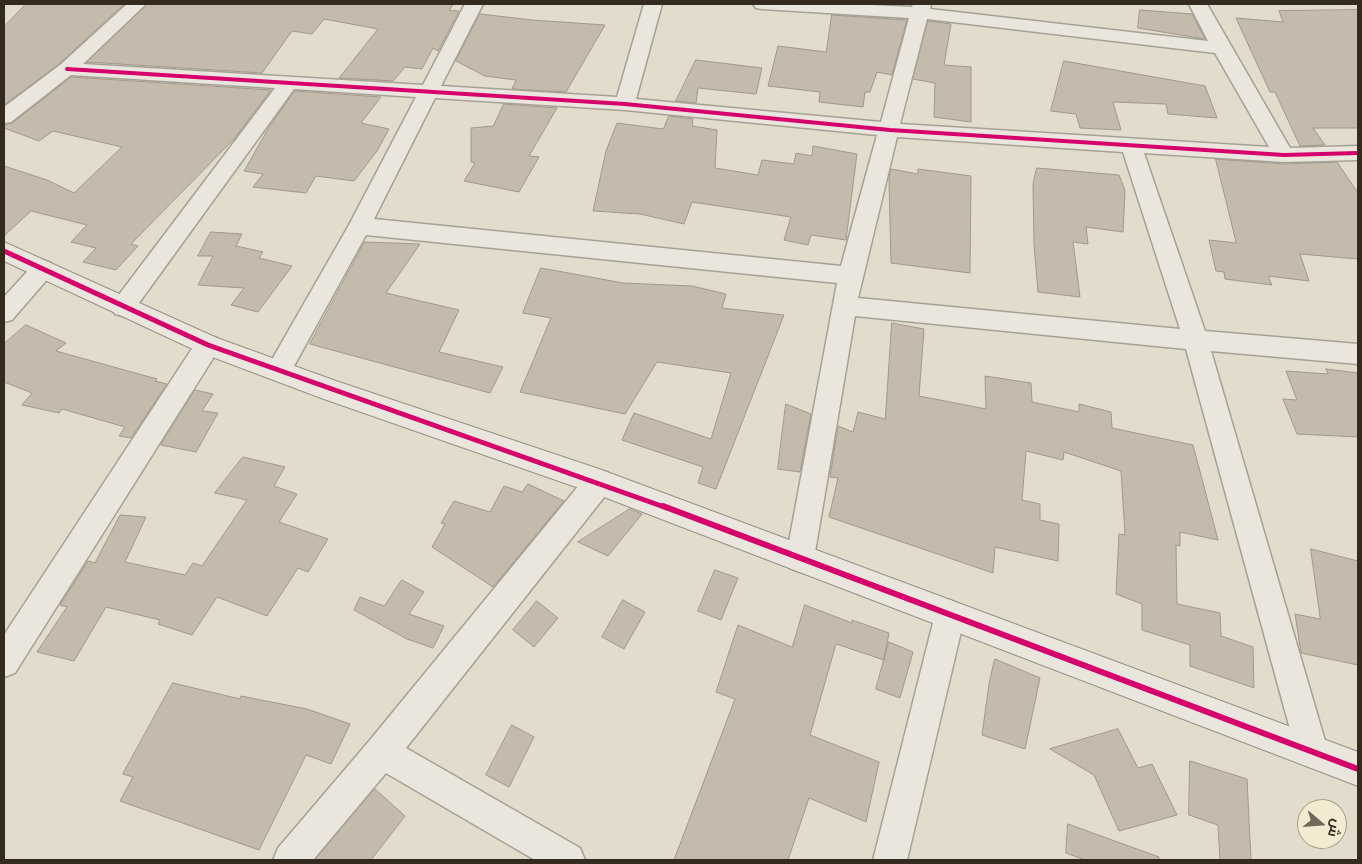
<!DOCTYPE html>
<meta charset="utf-8">
<style>
body{margin:0}
#map{position:relative;width:1362px;height:864px;overflow:hidden;background:#e1dccc;font-family:Georgia,Cairo,serif}
canvas{display:block}
.frame{position:absolute;inset:0;border:5px solid #342a1e;pointer-events:none}
.north{position:absolute;left:1297px;top:799px;width:50px;height:50px;box-sizing:border-box;background:#f2ebd2;border:1px solid #a69e8a;border-radius:50%;rotate:108deg;font-size:14px;font-weight:700;line-height:20px;text-align:center;color:#342a1e}
.north::after{content:'';display:block;margin:auto;width:18px;height:22px;background:#71685b;clip-path:polygon(50% 0,100% 100%,50% 72%,0 100%)}
</style>
<div id="map">
<canvas width="1362" height="864"></canvas>
<div class="frame"></div>
<div class="north">ش</div>
</div>
<script>
const g = document.querySelector('canvas').getContext('2d');
g.lineJoin = 'round';
function fillPath(path, color) {
  g.fillStyle = color;
  g.fill(path, 'evenodd');
}
function trace(path, color, width, dash) {
  g.strokeStyle = color;
  g.lineWidth = width;
  g.lineCap = dash ? 'butt' : 'round';
  g.setLineDash(dash || []);
  g.stroke(path);
}
const building = new Path2D(`
 M26,4H124L59,64L4,105V27Z
 M148,4H454L449,10L459,11L438,51L433,48L422,69L405,67L393,81L339,78L378,29L324,19L312,34L292,31L262,73L87,62Z
 M1140,10L1192,14L1205,39L1138,28Z
 M1358,10V128H1313L1325,145L1300,146L1275,92H1270L1236,18L1283,22L1279,11Z
 M480,14L532,20L605,25L566,92L512,89L516,80L485,76L456,61Z
 M832,15L907,20L892,75L877,72L870,92H865L863,107L819,102L820,92L768,86L778,46L826,52Z
 M928,21L951,24L944,65L971,67V122L934,117L935,83L913,79Z
 M696,60L762,68L756,94L698,88L696,103L676,101Z
 M1064,61L1205,86L1217,118L1168,114L1166,104L1113,102L1121,130L1080,128L1076,114L1051,111Z
 M72,77L271,90L234,139L131,244L138,246L116,270L83,262L96,248L71,242L87,225L31,211L4,236V166L47,180L74,193L122,147L53,131L39,141L4,128V125L12,123Z
 M295,91L381,97L361,123L389,129L377,151L354,181L316,176L306,193L253,187L263,174L244,171L268,129Z
 M504,104L557,108L529,156L539,157L519,192L464,181L475,163L471,162V128L493,126Z
 M669,116L693,119L692,126L717,130L715,168L758,175L762,160L794,164L796,153L812,156L813,146L857,154L846,240L811,235L808,245L784,240L791,217L692,202L684,224L640,214L593,211L606,151L617,123L663,129Z
 M1216,159L1284,164L1337,162L1358,193V259L1300,254L1309,281L1268,276L1272,285L1225,279L1224,272L1216,271L1209,240L1236,243Z
 M1037,168L1119,175L1125,190L1123,232L1086,227L1088,244L1073,242L1080,297L1038,292L1034,244L1033,184Z
 M891,169L918,174V169L971,176L970,273L891,263L889,179Z
 M211,232L242,234L236,246L263,252L259,258L292,266L258,312L231,305L244,288L198,285L213,256H198Z
 M365,242L420,244L386,293L459,310L439,352L503,367L490,393L310,344Z
 M541,268L623,283L692,286L726,294L722,308L784,315L716,489L698,483L703,467L622,440L634,413L711,439L731,373L657,362L625,414L520,392L551,318L523,313Z
 M892,323L924,329L919,396L986,409L985,376L1031,383L1032,402L1079,412V404L1111,412L1112,428L1193,445L1218,540L1180,532V546L1176,545L1177,604L1220,613L1221,636L1253,647L1254,688L1190,666V645L1142,630V604L1116,594L1119,534L1125,535L1121,471L1064,452L1063,460L1026,451L1022,500L1040,504V520L1059,524L1058,561L995,547L993,573L829,517L838,478L830,477L838,426L853,432L858,412L885,419Z
 M26,325L66,343L56,351L157,379L155,381L167,384L131,438L119,436L125,427L62,409L59,413L22,405L32,393L4,382V344Z
 M1326,369L1358,373V437L1297,434L1283,399L1297,400L1286,371L1328,374Z
 M195,390L213,394L202,411L218,413L196,452L161,445Z
 M786,404L811,414L800,472L778,469Z
 M243,457L285,467L274,486L297,494L279,522L328,539L308,572L298,568L267,616L217,597L192,635L158,624L160,620L106,607L74,661L37,652L67,607L60,605L88,561L95,563L120,515L146,517L125,562L185,575L193,563L202,566L247,500L215,493Z
 M528,484L564,501L493,587L432,547L445,524L441,523L454,501L490,512L504,486L522,492Z
 M630,509L642,514L608,556L578,542Z
 M1311,549L1358,561V665L1301,653L1295,614L1320,619Z
 M715,570L738,578L721,620L698,611Z
 M402,580L424,592L409,614L444,626L433,648L407,639L354,610L360,597L384,606Z
 M623,600L645,612L624,649L602,637Z
 M537,601L558,618L534,647L513,630Z
 M805,605L852,623V620L889,633L884,660L836,644L810,735L879,762L866,822L809,798L788,860H674L735,699L716,692L738,625L792,647Z
 M889,642L913,652L900,698L876,689Z
 M995,659L1040,678L1025,749L982,735L989,684Z
 M173,683L240,699L241,696L307,709L350,724L331,764L306,755L259,850L120,801L133,777L123,774Z
 M512,725L534,737L509,787L486,775Z
 M1118,729L1138,768L1152,764L1177,815L1119,831L1094,775L1050,749Z
 M1190,761L1247,779L1251,860H1220L1218,825L1189,815Z
 M375,789L405,816L371,860H315Z
 M1068,824L1159,857V860H1085L1066,853Z`);
fillPath(building, '#c4bbad');
trace(building, '#a1988c', 1);
const street = new Path2D(`
 M127,4H146L83,64L423,85L465,4H483L441,86L617,97L644,4H662L636,99L881,122L909,18L762,9L756,8L753,4H850L912,7L913,4H931L930,9L1208,41L1189,4H1207L1290,148L1358,146V160L1284,162L1144,153L1205,331L1358,344V364L1211,351L1328,751L1324,763L1312,767L1300,763L1296,751L1186,349L855,316L814,558L810,568L800,572L790,568L786,558L837,283L366,235L288,377L279,380L270,377L267,370L270,363L349,225L416,97L294,89L131,314L123,316L115,314L111,307L115,300L275,88L71,75L11,122L4,123V107L60,65ZM927,19L1215,53L1269,147L900,124ZM435,98L625,110L877,135L841,266L374,219ZM897,137L1123,152L1180,329L858,298Z
 M43,260L51,263L54,269L51,275L12,320L4,322V297L35,263Z
 M208,335L217,338L220,345L217,352L15,673L4,677V635L199,338Z
 M599,470L609,473L613,482L609,491L406,748L580,848L585,860H535L386,773L313,860H273L278,848L370,740L589,473Z
 M950,600L961,605L965,615L907,860H873L935,615L939,605Z`);
const secondary = new Path2D(`
 M4,242L217,338L336,381L599,469L1358,752V786L596,494L321,398L199,352L4,261Z`);
trace(street, '#a6a195', 3);
trace(secondary, '#969185', 2);
fillPath(street, '#eae6dd');
fillPath(secondary, '#eae6dd');
trace(new Path2D(`
 M67,69L625,104L890,130L1284,155L1358,153`), '#d6006c', 4);
trace(new Path2D(`
 M4,251L208,345L667,508`), '#d6006c', 5);
trace(new Path2D(`
 M663,506L1358,769`), '#d6006c', 6);
</script>
